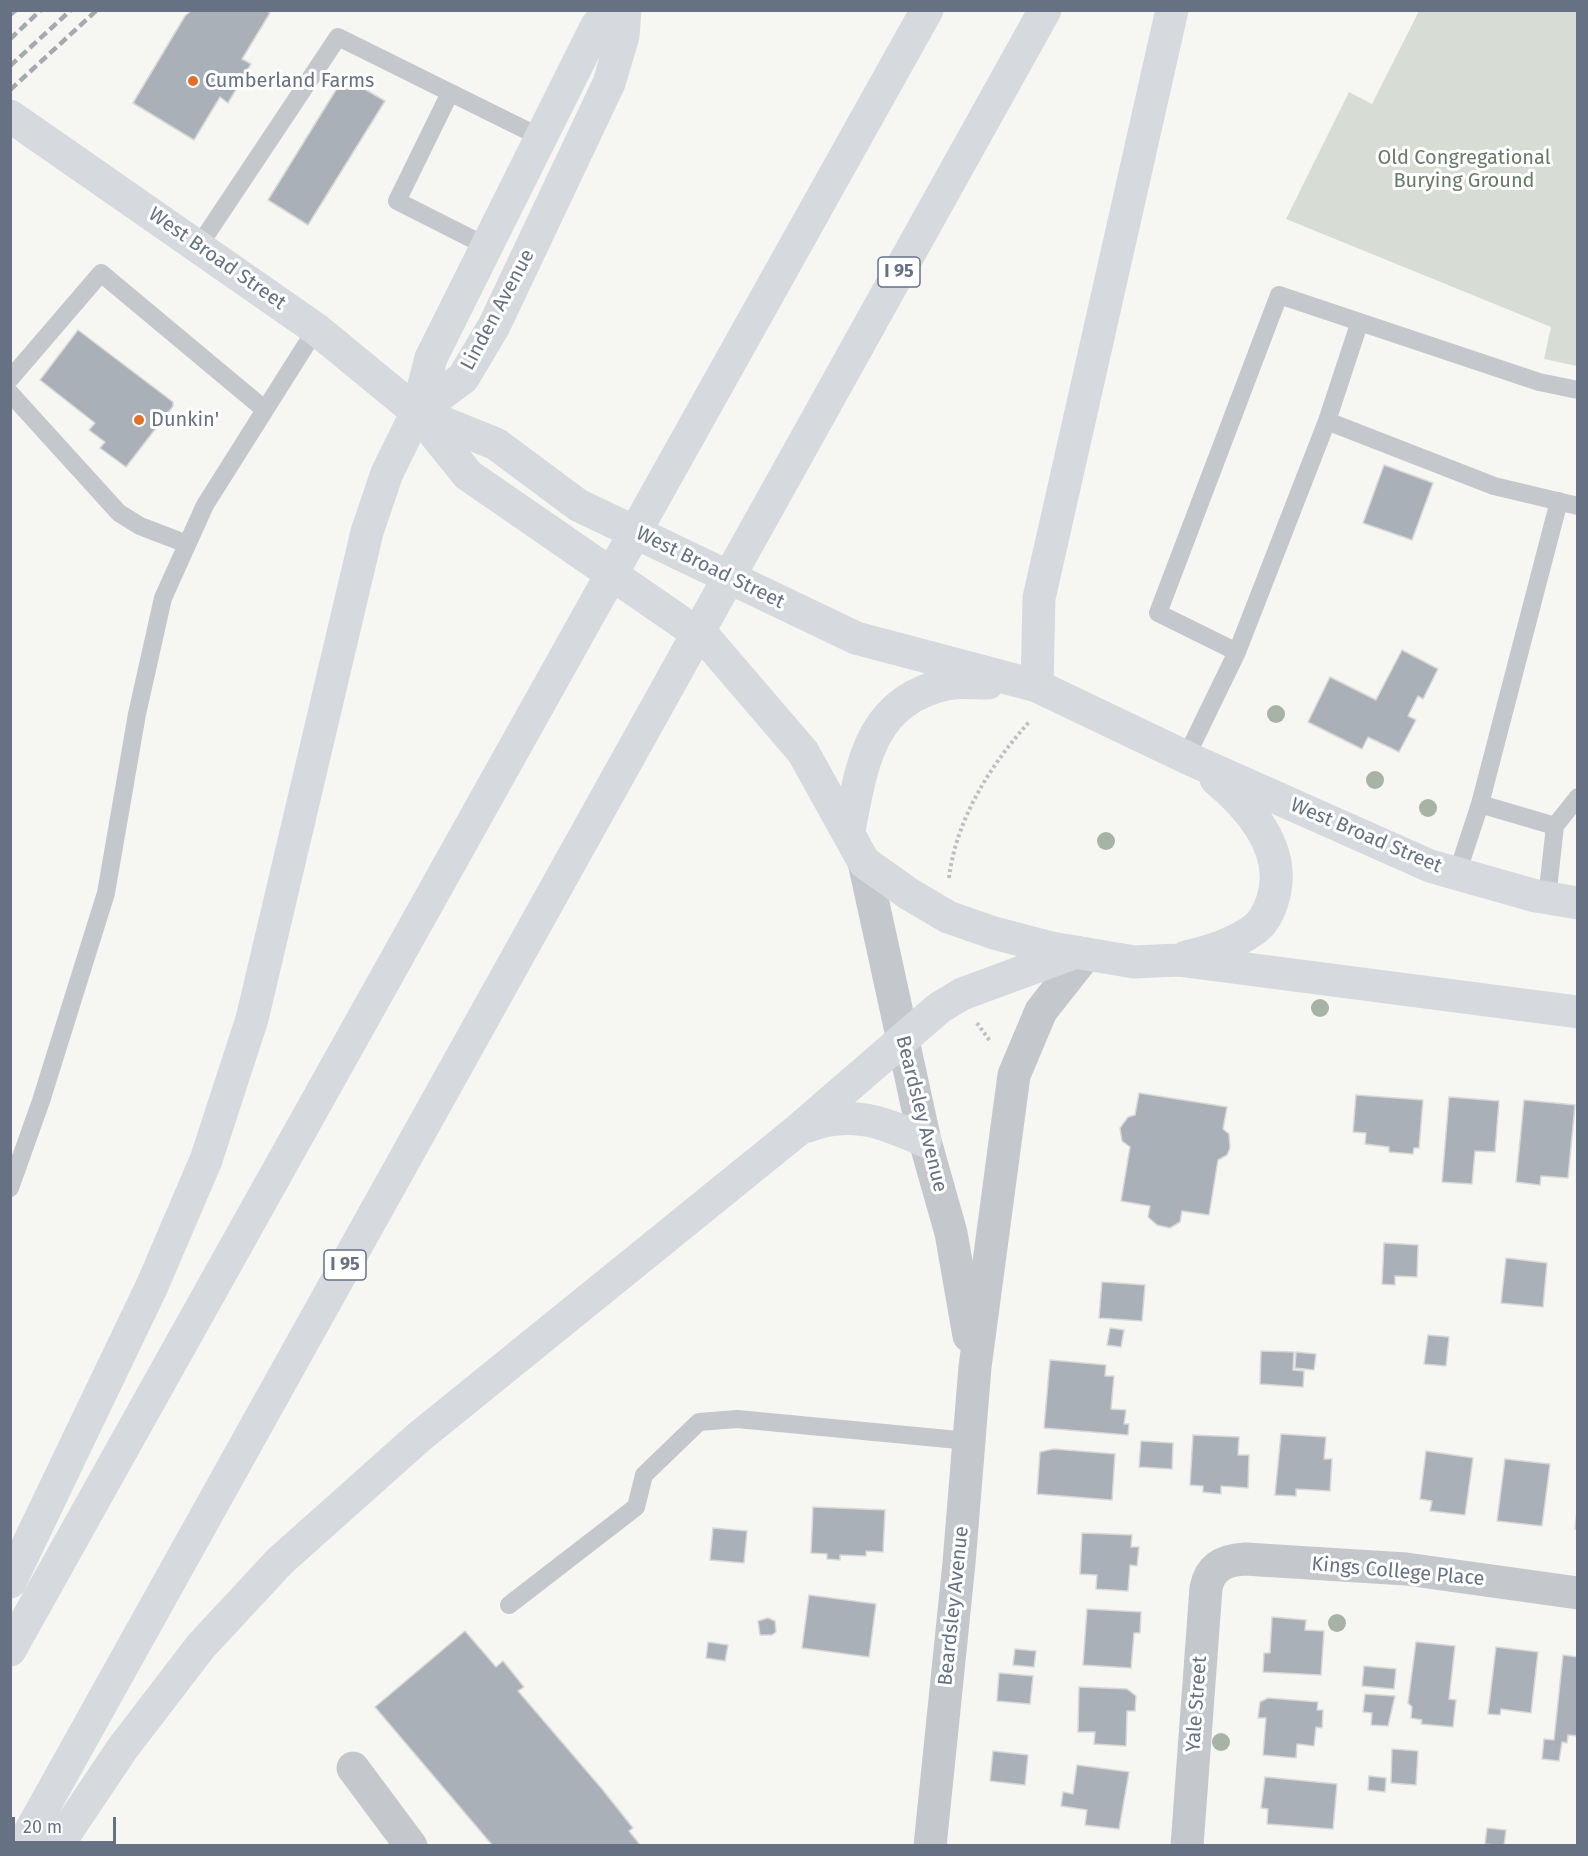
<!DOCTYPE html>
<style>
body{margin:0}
#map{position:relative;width:1588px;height:1856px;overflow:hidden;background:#f6f7f3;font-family:"Fira Sans",sans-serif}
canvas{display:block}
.frame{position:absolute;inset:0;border:12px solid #667284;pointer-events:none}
.scale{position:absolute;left:12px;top:1817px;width:104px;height:27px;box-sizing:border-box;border:3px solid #667284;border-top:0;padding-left:8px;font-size:18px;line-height:21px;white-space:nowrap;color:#667284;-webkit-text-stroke:4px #fff;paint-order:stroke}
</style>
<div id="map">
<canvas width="1588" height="1856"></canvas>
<div class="frame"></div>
<div class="scale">20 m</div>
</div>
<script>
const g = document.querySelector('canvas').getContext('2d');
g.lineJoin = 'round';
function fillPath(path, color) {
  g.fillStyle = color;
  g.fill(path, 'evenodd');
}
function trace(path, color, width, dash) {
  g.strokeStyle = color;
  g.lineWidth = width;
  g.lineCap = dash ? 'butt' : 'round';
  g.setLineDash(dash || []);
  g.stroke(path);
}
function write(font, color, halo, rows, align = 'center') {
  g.font = font + ' "Fira Sans",sans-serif';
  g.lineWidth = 6;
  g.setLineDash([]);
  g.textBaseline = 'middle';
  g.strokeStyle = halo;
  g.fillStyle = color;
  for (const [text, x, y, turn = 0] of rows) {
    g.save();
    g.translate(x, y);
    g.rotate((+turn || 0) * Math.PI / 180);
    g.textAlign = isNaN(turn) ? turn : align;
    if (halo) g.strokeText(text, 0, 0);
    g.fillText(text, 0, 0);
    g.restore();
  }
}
fillPath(new Path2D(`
 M1419,11H1577V366L1544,359L1551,327L1286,219L1349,92L1372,104Z`), '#d7ddd4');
const building = new Path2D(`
 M192,10H266L270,13L242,59L251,64L228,103L220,97L194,140L133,103L185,16Z
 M344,77L385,101L308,225L268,200Z
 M78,330L173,402V406L126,467L100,448L105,442L89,430L95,423L40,380Z
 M1384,465L1433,483L1412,540L1363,523Z
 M1402,650L1438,669L1423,699L1418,696L1408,716L1416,720L1399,752L1368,737L1362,749L1308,722L1330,677L1376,700Z
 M1139,1093L1227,1107L1223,1129L1229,1134L1230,1148L1227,1155L1218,1160L1209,1215L1182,1211L1180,1222L1170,1228L1157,1225L1148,1217L1150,1206L1121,1201L1130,1147L1122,1141L1120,1128L1128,1117L1135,1115Z
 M1356,1095L1423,1100L1419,1148H1414L1413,1154L1389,1152V1147L1365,1144L1366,1133L1353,1132Z
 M1449,1097L1499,1101L1495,1152L1475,1151L1472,1184L1442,1182Z
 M1524,1100L1575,1105L1568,1178L1541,1176L1540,1185L1516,1182Z
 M1384,1243L1418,1245L1417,1277L1395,1276V1285L1382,1284Z
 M1506,1258L1547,1263L1543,1307L1501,1303Z
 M1102,1282L1145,1285L1142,1321L1099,1318Z
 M1110,1328L1124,1330L1121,1347L1107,1345Z
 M1428,1335L1449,1337L1446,1366L1424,1364Z
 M1261,1351L1294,1352L1293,1370L1304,1371L1303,1387L1260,1384Z
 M1296,1352L1316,1354L1314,1370L1295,1368Z
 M1050,1360L1106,1365L1105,1376H1114L1111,1409L1126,1410L1124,1424H1129L1128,1435L1044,1428Z
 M1281,1434L1326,1437L1324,1459H1332L1330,1491L1296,1489V1496L1275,1495Z
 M1193,1435L1239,1437L1238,1455H1249L1248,1488L1221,1486V1494L1203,1492V1486L1190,1485Z
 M1141,1441L1173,1443L1172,1469L1139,1467Z
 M1054,1449L1115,1454L1112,1500L1037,1494L1040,1452Z
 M1426,1451L1473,1458L1465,1515L1430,1511L1432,1501L1420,1499Z
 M1505,1459L1550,1464L1542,1526L1497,1521Z
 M1578,1502V1529H1575Z
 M813,1507L885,1510L883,1552L866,1551V1556L840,1555V1560L827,1559V1554L811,1553Z
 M713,1528L747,1531L744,1563L710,1560Z
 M1082,1533L1132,1535L1131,1547H1139L1137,1566L1130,1565L1128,1591L1096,1589L1097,1575L1080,1574Z
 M809,1595L876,1604L869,1657L802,1648Z
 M1087,1609L1141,1612L1140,1633H1134L1131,1668L1083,1665Z
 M1272,1617L1306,1620L1305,1630L1324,1631L1321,1675L1263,1672L1264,1653H1270Z
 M768,1618L775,1621L776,1632L772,1635H760L758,1621Z
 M465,1631L496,1667L503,1661L524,1687L518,1691L602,1789L633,1828L629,1831L641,1846H493L375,1707Z
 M708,1642L728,1645L725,1661L706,1658Z
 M1416,1642L1455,1646L1449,1699L1456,1700L1453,1727L1421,1724L1422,1720L1411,1718L1412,1707L1408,1703Z
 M1496,1647L1538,1652L1531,1713L1501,1709L1500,1715L1488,1714Z
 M1015,1649L1036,1651L1034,1667L1013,1665Z
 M1563,1655L1578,1657V1736L1568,1735L1567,1743L1562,1742L1559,1761L1542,1759L1544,1739L1554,1740Z
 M1364,1666L1396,1669L1394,1689L1362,1686Z
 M999,1673L1033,1676L1030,1704L997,1701Z
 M1079,1687L1127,1689L1136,1696L1135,1711H1127L1126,1746L1094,1744L1095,1732H1078Z
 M1365,1694L1395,1696L1388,1726L1371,1725L1372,1713L1363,1712Z
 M1268,1698L1318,1702L1317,1710H1323L1322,1728L1316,1727L1314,1746L1297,1744L1296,1758L1263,1755L1266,1718H1258L1260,1702Z
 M1392,1749L1418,1751L1416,1785L1391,1783Z
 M993,1751L1028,1755L1025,1785L990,1781Z
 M1077,1765L1129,1772L1119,1829L1085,1825L1087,1810L1061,1806L1063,1792L1073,1794Z
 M1369,1776L1386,1778L1385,1792L1368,1790Z
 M1265,1777L1337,1784L1333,1829L1267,1824L1268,1809L1261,1808Z
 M1487,1828L1506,1830L1504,1846L1485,1844Z`);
fillPath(building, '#aab0b8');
trace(building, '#d8d8d6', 1.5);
trace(new Path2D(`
 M949,878C956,819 991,764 1030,721
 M977,1023L990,1041`), '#bebfc2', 4, [3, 3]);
trace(new Path2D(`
 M450,93L397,201L488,247
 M198,247L338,37L542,138
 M1359,324L1327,421L1494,486L1578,506
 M10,379L101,273L264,409
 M10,393L119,513L140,526L187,544
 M1237,652L1158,613L1279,295L1539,382L1578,390
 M1186,757L1237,652L1327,421
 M1480,804L1555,826
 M1457,874L1480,804L1559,501
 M1547,898L1555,826L1578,797
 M10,1188L41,1101L106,893L137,714L163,598L205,505L316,329
 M509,1605L636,1507L644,1475L699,1422L737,1419L969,1441`), '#c4c7cb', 18);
trace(new Path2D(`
 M864,862L925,1141L951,1233L969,1336
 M353,1768L411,1846
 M930,1846L959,1563L975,1367L1014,1075L1041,1011L1086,954
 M1187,1846L1206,1588C1210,1567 1225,1560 1245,1559L1406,1569L1578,1593`), '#c4c7cb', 33);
trace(new Path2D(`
 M10,116L316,329L417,412`), '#d6dade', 33);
trace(new Path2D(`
 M417,412L468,475L707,640L803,752L864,862L909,894L948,917L994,933L1051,948L1134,962L1178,960L1578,1012
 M417,412L463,378L494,326L609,83L623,36L625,10
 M417,412L431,358L596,27L609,10
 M419,413L496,444L578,505L856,638L1037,686L1194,761L1430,866L1536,896L1578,903
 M849,830C862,765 869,701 947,684C960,681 975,683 988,683
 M1186,957C1211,951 1234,944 1255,929C1264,922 1268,913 1272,902C1289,852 1252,809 1216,779`), '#d6dade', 33);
trace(new Path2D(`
 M1037,686L1039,598L1172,10
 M808,1126C852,1109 885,1123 925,1141
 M10,1582L152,1286L206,1160L252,1019L367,532L387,473L417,412
 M10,1650L927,10
 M22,1846L1045,10
 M57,1846L122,1749L201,1646L280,1561L419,1437L798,1130L939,1008L962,994L1076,952`), '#d6dade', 33);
trace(new Path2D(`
 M10,15L16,10
 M10,39L41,10
 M10,66L71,10
 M10,90L97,10`), '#a5a9b0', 4.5, [9, 4.5]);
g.fillStyle = '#a7b3a5';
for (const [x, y] of [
 [1276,714],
 [1375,780],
 [1428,808],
 [1106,841],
 [1320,1008],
 [1337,1623],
 [1221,1742]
]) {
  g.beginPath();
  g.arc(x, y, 9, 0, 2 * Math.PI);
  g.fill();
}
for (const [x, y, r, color] of [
 [193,81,6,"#e06f2a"],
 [139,420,6,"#e06f2a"]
]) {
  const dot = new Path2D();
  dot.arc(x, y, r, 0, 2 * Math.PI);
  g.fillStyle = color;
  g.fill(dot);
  trace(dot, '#fff', 2);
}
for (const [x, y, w] of [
 [899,272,42],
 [345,1265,42]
]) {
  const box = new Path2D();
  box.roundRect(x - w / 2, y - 15, w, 30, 4.5);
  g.fillStyle = '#fff';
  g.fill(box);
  trace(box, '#667284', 1.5);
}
write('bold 18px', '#667284', null, [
 ["I 95",899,272],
 ["I 95",345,1265]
]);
write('20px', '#667284', '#fff', [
 ["Cumberland Farms",205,81],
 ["Dunkin'",151,420]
], 'left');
write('20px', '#667b65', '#fff', [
 ["Old Congregational",1464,158],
 ["Burying Ground",1464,181]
]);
write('20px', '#667284', '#fff', [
 ["West Broad Street",217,259,35],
 ["Linden Avenue",498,310,-62],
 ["West Broad Street",710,568,26],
 ["West Broad Street",1366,836,23],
 ["Beardsley Avenue",921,1114,76],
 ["Kings College Place",1398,1572,5],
 ["Beardsley Avenue",954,1606,-84],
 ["Yale Street",1197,1704,-86]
]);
</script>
